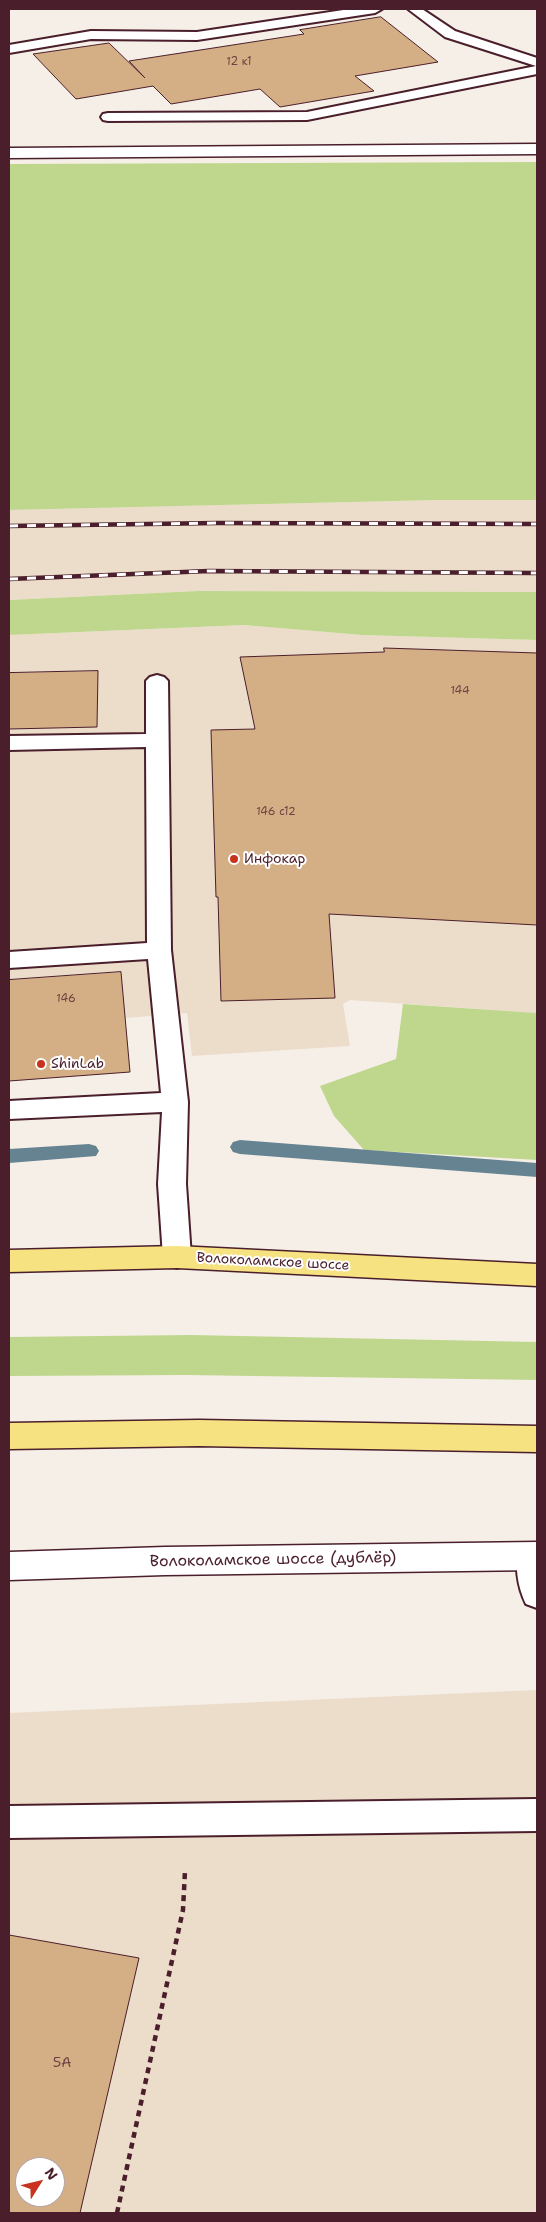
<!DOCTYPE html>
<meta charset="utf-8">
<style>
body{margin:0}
#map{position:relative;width:546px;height:2222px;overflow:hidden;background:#f6efe7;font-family:"Shantell Sans",sans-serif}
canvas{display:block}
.frame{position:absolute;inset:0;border:10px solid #4a1f2b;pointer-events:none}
.north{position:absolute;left:15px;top:2157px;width:50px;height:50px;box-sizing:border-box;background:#fff;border:1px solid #b7a5aa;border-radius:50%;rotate:54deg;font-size:14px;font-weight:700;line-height:20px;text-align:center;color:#4a1f2b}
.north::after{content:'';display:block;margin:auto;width:18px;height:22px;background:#c8321e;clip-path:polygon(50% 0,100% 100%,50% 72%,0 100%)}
</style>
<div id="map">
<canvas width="546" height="2222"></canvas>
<div class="frame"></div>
<div class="north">N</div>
</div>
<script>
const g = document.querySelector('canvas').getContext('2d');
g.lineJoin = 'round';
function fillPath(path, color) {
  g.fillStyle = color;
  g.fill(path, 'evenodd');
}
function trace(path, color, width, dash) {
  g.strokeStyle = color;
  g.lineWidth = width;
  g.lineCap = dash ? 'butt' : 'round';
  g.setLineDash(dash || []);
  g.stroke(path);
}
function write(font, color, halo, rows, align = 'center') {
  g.font = font + ' "Shantell Sans",sans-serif';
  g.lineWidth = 4;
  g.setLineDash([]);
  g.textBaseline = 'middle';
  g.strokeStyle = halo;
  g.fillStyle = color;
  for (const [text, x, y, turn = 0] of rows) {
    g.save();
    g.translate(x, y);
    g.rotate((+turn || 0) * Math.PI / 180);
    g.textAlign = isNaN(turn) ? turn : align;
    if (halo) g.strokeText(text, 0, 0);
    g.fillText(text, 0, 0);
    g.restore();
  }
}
fillPath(new Path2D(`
 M437,500H537V592L198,591L9,600V510Z
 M244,625L362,635L537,640V1013L350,1000L343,1004L350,1046L192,1056L187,1013L125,1018L130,1072L9,1081V635Z
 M537,1690V2213H9V1713ZM25,2167H55V2197H25Z`), '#ecdcca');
fillPath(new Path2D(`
 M537,162V500H437L9,510V164Z
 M198,591L537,592V640L362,635L244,625L9,635V600Z
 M403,1004L537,1013V1160L364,1150L334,1116L320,1086L396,1059Z
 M191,1335L537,1342V1380L185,1375L9,1376V1337Z`), '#bed78d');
fillPath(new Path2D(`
 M240,1140L537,1163V1177L240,1154L233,1152L230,1147L233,1142Z
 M89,1144L96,1146L99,1151L96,1156L9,1163V1149Z`), '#668391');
const building = new Path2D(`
 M381,17L438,62L355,76L374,91L280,107L260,89L171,104L153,86L76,99L33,54L109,43L145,78L129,61L304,34L300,30Z
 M384,648L537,653V925L329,914L335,998L221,1001L218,897H216L211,730L255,729L240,657L384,652Z
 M98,671L97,727L9,729V673Z
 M121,972L130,1072L9,1081V980Z
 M9,1935L139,1958L80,2213H9ZM25,2167H55V2197H25Z`);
fillPath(building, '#d4af85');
trace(building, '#4a1f2b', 1);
const service = new Path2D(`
 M350,9H382L375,13L197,40L91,39L9,53V45L91,31L197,32Z
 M408,9H422L455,31L537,58V74L307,120L108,121L103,120L101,117L103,114L108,113L307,112L536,66L445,37Z
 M157,675L164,677L168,681L171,950L188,1102L186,1184L191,1257L187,1264L177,1268L167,1264L163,1257L158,1184L162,1112L9,1119V1101L161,1093L148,959L9,968V952L147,943L146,747L9,750V736L146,734V681L150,677Z
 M532,1543L537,1545V1608L526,1604C518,1588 513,1562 521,1547Z
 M537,1799V1831L9,1838V1806Z`);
const minor = new Path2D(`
 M537,144V154L9,158V148Z`);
const tertiary = new Path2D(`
 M537,1542V1570L165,1575L9,1580V1552L165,1547Z`);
const primary = new Path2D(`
 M177,1246L537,1264V1286L177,1268L9,1272V1250Z
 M199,1420L537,1426V1452L199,1446L9,1449V1423Z`);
trace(service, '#4a1f2b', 4);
trace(minor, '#4a1f2b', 3);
trace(tertiary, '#4a1f2b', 3);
trace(primary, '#4a1f2b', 3);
trace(new Path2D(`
 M117,2213L183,1910L185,1871`), '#4a1f2b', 4.5, [6, 5]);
fillPath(service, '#fff');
fillPath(minor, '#fff');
fillPath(tertiary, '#fff');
fillPath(primary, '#f7e281');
const rail = new Path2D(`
 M9,526L217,523L537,524
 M9,579L209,571L537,573`);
trace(rail, '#4a1f2b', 4.5);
trace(rail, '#fff', 3, [9]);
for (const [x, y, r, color] of [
 [234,859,5,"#c8321e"],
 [41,1064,5,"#c8321e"]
]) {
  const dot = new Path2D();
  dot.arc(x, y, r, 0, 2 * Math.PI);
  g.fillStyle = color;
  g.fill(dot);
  trace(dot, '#fff', 2);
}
write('11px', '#6c4342', null, [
 ["12 к1",239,62],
 ["144",460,691],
 ["146 с12",276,812],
 ["146",66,999]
]);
write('14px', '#4a1f2b', '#fff', [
 ["Инфокар",244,859],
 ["ShinLab",51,1064]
], 'left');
write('14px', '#4a1f2b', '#fff', [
 ["Волоколамское шоссе",273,1262,3]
]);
write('14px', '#6c4342', null, [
 ["5А",62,2063]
]);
write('16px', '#4a1f2b', '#fff', [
 ["Волоколамское шоссе (дублёр)",273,1560,-1]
]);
</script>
